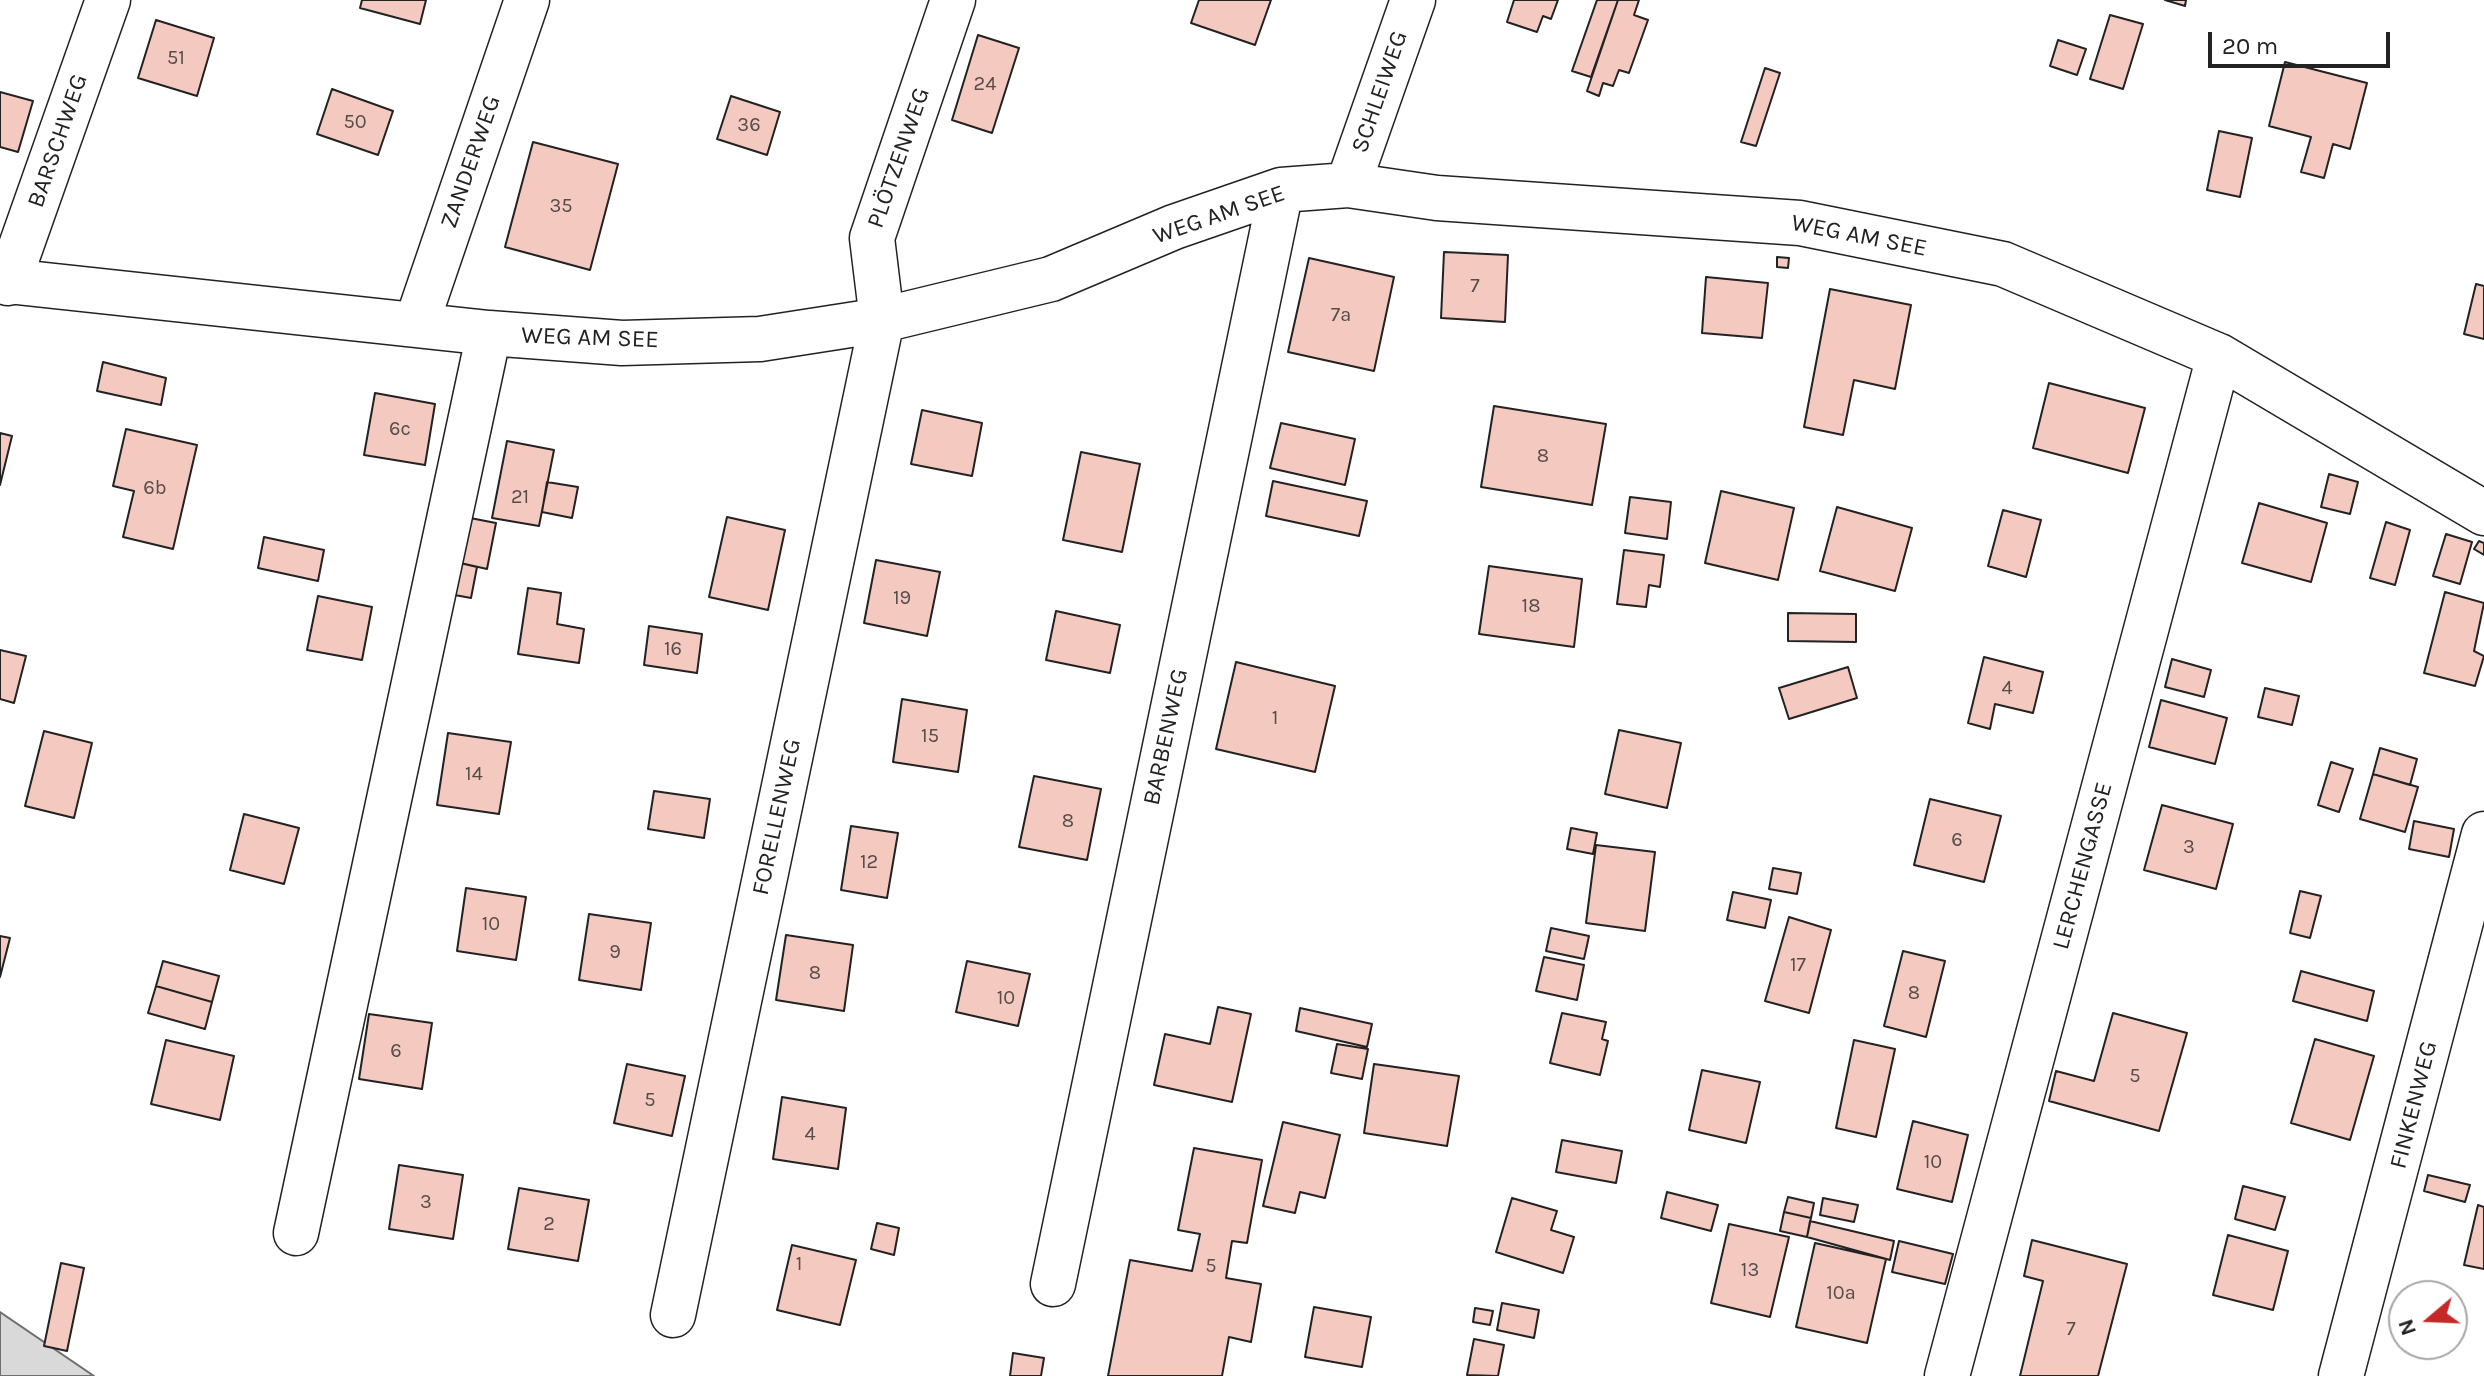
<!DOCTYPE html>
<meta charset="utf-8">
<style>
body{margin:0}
#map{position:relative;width:2484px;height:1376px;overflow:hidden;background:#fff;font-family:Karla,sans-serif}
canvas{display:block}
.north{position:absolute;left:2388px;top:1280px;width:80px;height:80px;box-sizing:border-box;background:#fff;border:2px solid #a7a7a7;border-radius:50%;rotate:251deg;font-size:22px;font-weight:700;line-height:32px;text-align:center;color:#222}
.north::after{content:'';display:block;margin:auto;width:28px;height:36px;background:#c62828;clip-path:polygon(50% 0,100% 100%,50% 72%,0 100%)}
.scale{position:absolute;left:2208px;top:32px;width:182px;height:36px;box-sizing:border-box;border:4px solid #222;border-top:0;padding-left:10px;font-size:24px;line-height:28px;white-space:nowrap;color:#222;-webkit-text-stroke:6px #fff;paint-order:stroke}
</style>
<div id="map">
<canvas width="2484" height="1376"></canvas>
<div class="north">N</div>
<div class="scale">20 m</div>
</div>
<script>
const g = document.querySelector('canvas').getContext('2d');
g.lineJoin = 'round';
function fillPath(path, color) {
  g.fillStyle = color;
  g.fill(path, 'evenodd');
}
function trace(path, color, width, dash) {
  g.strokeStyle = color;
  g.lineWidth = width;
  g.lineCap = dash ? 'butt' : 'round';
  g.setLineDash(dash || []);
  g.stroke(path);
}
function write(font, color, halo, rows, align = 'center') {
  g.font = font + ' Karla,sans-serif';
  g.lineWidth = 6;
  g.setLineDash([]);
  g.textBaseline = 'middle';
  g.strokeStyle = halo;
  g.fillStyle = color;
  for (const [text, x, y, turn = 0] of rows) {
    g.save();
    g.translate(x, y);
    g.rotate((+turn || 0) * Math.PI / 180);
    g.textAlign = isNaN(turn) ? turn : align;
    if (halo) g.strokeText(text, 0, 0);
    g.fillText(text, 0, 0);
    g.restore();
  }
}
const water = new Path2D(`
 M0,1312L94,1376H0Z`);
fillPath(water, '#d9d9d9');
trace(water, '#6f6f6f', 2);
const building = new Path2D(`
 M362,0H426L420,24L360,8Z
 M1199,0H1271L1255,45L1191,23Z
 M1514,0H1558L1551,19L1543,16L1537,32L1507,22Z
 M1597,0H1618L1591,77L1572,71Z
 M1618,0H1639L1634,15L1648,20L1629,73L1619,70L1613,86L1603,83L1599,96L1587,91Z
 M2165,0H2186L2185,6Z
 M2110,15L2143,24L2123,89L2090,79Z
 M156,20L214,38L197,96L138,78Z
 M978,35L1019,48L992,133L952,120Z
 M2058,40L2086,49L2077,75L2050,66Z
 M2285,62L2367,83L2350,149L2333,144L2324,178L2301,172L2311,137L2269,126Z
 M1765,68L1780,73L1756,146L1741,142Z
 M332,89L393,111L378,155L317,134Z
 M0,92L33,101L18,152L0,147Z
 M731,96L780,112L767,155L717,139Z
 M2219,131L2252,138L2240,197L2207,190Z
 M533,142L618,164L590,270L505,247Z
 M1444,252L1508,255L1505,322L1441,318Z
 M1777,257L1789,258L1788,268L1777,267Z
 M1309,258L1394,277L1374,371L1288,352Z
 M1706,277L1768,283L1762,338L1702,333Z
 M2476,284L2484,286V339L2464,334Z
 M1830,289L1911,305L1895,389L1854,380L1843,435L1804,427Z
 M103,362L166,378L161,405L97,391Z
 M2049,383L2145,408L2128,473L2033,448Z
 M375,393L435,404L425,465L364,455Z
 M1494,406L1606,424L1592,505L1481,487Z
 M922,410L982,423L972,476L911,464Z
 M1281,423L1355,439L1345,485L1270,468Z
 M126,429L197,445L173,549L123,537L134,491L113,486Z
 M0,433L12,436L0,485Z
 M507,441L554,450L539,526L492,518Z
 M1081,452L1140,464L1122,552L1063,540Z
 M2329,474L2358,482L2350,514L2321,507Z
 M1273,481L1367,501L1359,536L1266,516Z
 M547,482L578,487L572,518L542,512Z
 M1721,491L1794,508L1778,580L1705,563Z
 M1630,497L1671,502L1667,539L1625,533Z
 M2259,503L2327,523L2311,582L2242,563Z
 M1837,507L1912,528L1895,591L1820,571Z
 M2003,510L2041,520L2026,577L1988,566Z
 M465,517L496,523L487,569L456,562Z
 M727,517L785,530L768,610L709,597Z
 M2386,522L2410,530L2395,585L2370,578Z
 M2446,534L2472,542L2460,584L2433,576Z
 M264,537L324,550L318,581L258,568Z
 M2479,541L2484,543V555L2474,549Z
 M1624,550L1664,555L1660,587L1649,585L1646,607L1617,604Z
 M876,560L940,572L927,636L864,623Z
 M456,562L477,567L471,598L449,594Z
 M1489,566L1582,579L1574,647L1479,634Z
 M528,588L561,593L557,624L584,629L579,663L518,654Z
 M2445,592L2484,603L2474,651L2484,656L2475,686L2424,673Z
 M318,596L372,607L362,660L307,650Z
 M1056,611L1120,625L1110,673L1046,660Z
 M1788,613L1856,614V642L1788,641Z
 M649,626L702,634L697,673L644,665Z
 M0,650L26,656L14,703L0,699Z
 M1984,657L2043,672L2033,713L1995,704L1990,729L1968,723Z
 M2172,659L2211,670L2204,697L2165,687Z
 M1236,662L1335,686L1315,772L1216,749Z
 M1848,667L1857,698L1789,719L1779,688Z
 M2265,688L2299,696L2292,725L2258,717Z
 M902,699L967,710L958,772L893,762Z
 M2161,700L2227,718L2215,764L2149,747Z
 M1619,730L1681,743L1667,808L1605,794Z
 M44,731L92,743L74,818L25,806Z
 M448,733L511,742L499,814L437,805Z
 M2380,748L2417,759L2410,785L2373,774Z
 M2331,762L2353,769L2339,812L2318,805Z
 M2373,774L2418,787L2405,832L2360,819Z
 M1034,776L1101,789L1087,860L1019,847Z
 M654,791L710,799L704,838L648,829Z
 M1930,799L2001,816L1984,882L1914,865Z
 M2162,805L2233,824L2216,889L2144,870Z
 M244,814L299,828L284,884L230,870Z
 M2414,821L2454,829L2449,857L2409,849Z
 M851,826L898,833L887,898L841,890Z
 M1571,828L1597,833L1593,854L1567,849Z
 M1596,845L1655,852L1645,931L1586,923Z
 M1773,868L1801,873L1797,894L1769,889Z
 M466,888L526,897L516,960L457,951Z
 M2300,891L2321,896L2310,938L2290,933Z
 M1733,892L1771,900L1765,928L1727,920Z
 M589,914L651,923L641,990L579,980Z
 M1789,917L1831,930L1809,1013L1765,1001Z
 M1551,928L1589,936L1584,959L1546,951Z
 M786,935L853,945L844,1011L776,1000Z
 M0,936L10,938L0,977Z
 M1903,951L1945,961L1926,1037L1884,1026Z
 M1544,957L1584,965L1577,1000L1536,991Z
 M163,961L219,976L212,1002L156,986Z
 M967,961L1030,974L1018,1026L956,1012Z
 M2301,971L2374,991L2367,1021L2293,1001Z
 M156,986L212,1002L205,1029L148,1013Z
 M1218,1007L1251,1014L1232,1102L1154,1085L1165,1034L1210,1044Z
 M1300,1008L1372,1024L1367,1047L1296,1031Z
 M1562,1013L1606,1022L1602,1039L1608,1041L1600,1075L1550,1063Z
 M2113,1013L2187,1033L2159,1131L2049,1101L2056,1071L2094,1081Z
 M369,1014L432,1023L422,1089L359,1079Z
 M2315,1039L2374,1056L2350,1140L2291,1123Z
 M166,1040L234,1056L220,1120L151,1104Z
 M1854,1040L1895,1049L1876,1137L1836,1128Z
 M1337,1044L1368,1049L1362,1079L1331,1073Z
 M627,1064L685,1076L672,1136L614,1123Z
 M1374,1064L1459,1076L1447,1146L1364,1133Z
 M1702,1070L1760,1082L1746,1143L1689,1130Z
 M782,1097L846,1108L838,1169L773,1159Z
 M1913,1121L1968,1135L1952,1202L1897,1189Z
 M1283,1122L1340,1135L1325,1198L1300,1192L1295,1213L1263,1206Z
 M1562,1140L1622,1151L1616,1183L1556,1172Z
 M1194,1148L1262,1160L1247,1243L1232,1241L1226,1278L1261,1284L1251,1342L1229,1337L1222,1376H1108L1130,1260L1192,1271L1200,1234L1178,1230Z
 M399,1165L463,1175L453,1239L389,1229Z
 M2428,1175L2470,1185L2465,1202L2424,1191Z
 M2243,1186L2285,1197L2275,1230L2235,1219Z
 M519,1188L589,1200L578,1261L508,1249Z
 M1667,1192L1718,1205L1711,1231L1661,1218Z
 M1788,1197L1814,1203L1811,1218L1784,1212Z
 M1512,1198L1557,1211L1551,1230L1574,1237L1563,1273L1496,1252Z
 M1823,1198L1858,1205L1854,1222L1820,1215Z
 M2478,1205L2484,1207V1269L2464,1265Z
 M1784,1212L1811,1218L1807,1237L1780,1231Z
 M1810,1221L1894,1241L1890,1260L1807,1237Z
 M877,1223L899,1228L894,1255L871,1249Z
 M1729,1224L1789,1237L1770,1317L1711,1303Z
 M2228,1235L2288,1251L2273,1310L2213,1295Z
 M2032,1240L2127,1264L2098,1376H2020L2043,1281L2024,1276Z
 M1899,1241L1953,1254L1945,1284L1892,1272Z
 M1815,1243L1886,1259L1867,1343L1796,1327Z
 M792,1245L856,1260L840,1325L777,1310Z
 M61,1263L84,1268L67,1351L44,1346Z
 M1502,1303L1539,1310L1534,1338L1497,1330Z
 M1314,1307L1371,1317L1362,1367L1305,1357Z
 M1475,1308L1493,1311L1490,1325L1473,1322Z
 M1474,1339L1504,1345L1498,1376L1467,1375Z
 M1013,1353L1044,1358L1041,1376H1010Z`);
fillPath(building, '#f3c9c0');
trace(building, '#222', 2);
const minor = new Path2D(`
 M1348,185L1413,0
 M0,280L489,333L622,343L760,339L882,320L1051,279L1174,227L1281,190L1348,185L1437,198L1800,223L2003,264L2219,356L2484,513
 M8,283L108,0
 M416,325L527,0
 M296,1233L489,333
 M1053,1284L1281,190
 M673,1315L882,320L872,238L953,0
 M1947,1376L2219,356
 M2341,1376L2484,834`);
trace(minor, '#222', 47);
trace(minor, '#fff', 44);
write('20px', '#564c4a', null, [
 ["51",176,58],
 ["24",985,84],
 ["50",355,122],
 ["36",749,125],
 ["35",561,206],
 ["7",1475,286],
 ["7a",1341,315],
 ["6c",400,429],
 ["8",1543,456],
 ["6b",155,488],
 ["21",520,497],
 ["19",902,598],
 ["18",1531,606],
 ["16",673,649],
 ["4",2007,688],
 ["1",1275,718],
 ["15",930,736],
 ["14",474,774],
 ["8",1068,821],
 ["6",1957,840],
 ["3",2189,847],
 ["12",869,862],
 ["10",491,924],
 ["9",615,952],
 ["17",1798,965],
 ["8",815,973],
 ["8",1914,993],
 ["10",1006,998],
 ["6",396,1051],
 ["5",2135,1076],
 ["5",650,1100],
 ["4",810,1134],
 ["10",1933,1162],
 ["3",426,1202],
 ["2",549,1224],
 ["1",799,1264],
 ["5",1211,1266],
 ["13",1750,1270],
 ["10a",1841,1293],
 ["7",2071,1329]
]);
write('24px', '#222', '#fff', [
 ["SCHLEIWEG",1380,92,-71],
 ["BARSCHWEG",58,141,-71],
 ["PLÖTZENWEG",899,158,-71],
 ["ZANDERWEG",471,162,-71],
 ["WEG AM SEE",1219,215,-19],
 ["WEG AM SEE",1859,236,11],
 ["WEG AM SEE",590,338,2],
 ["BARBENWEG",1166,737,-78],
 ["FORELLENWEG",777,817,-78],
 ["LERCHENGASSE",2083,866,-75],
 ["FINKENWEG",2414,1105,-76]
]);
</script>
